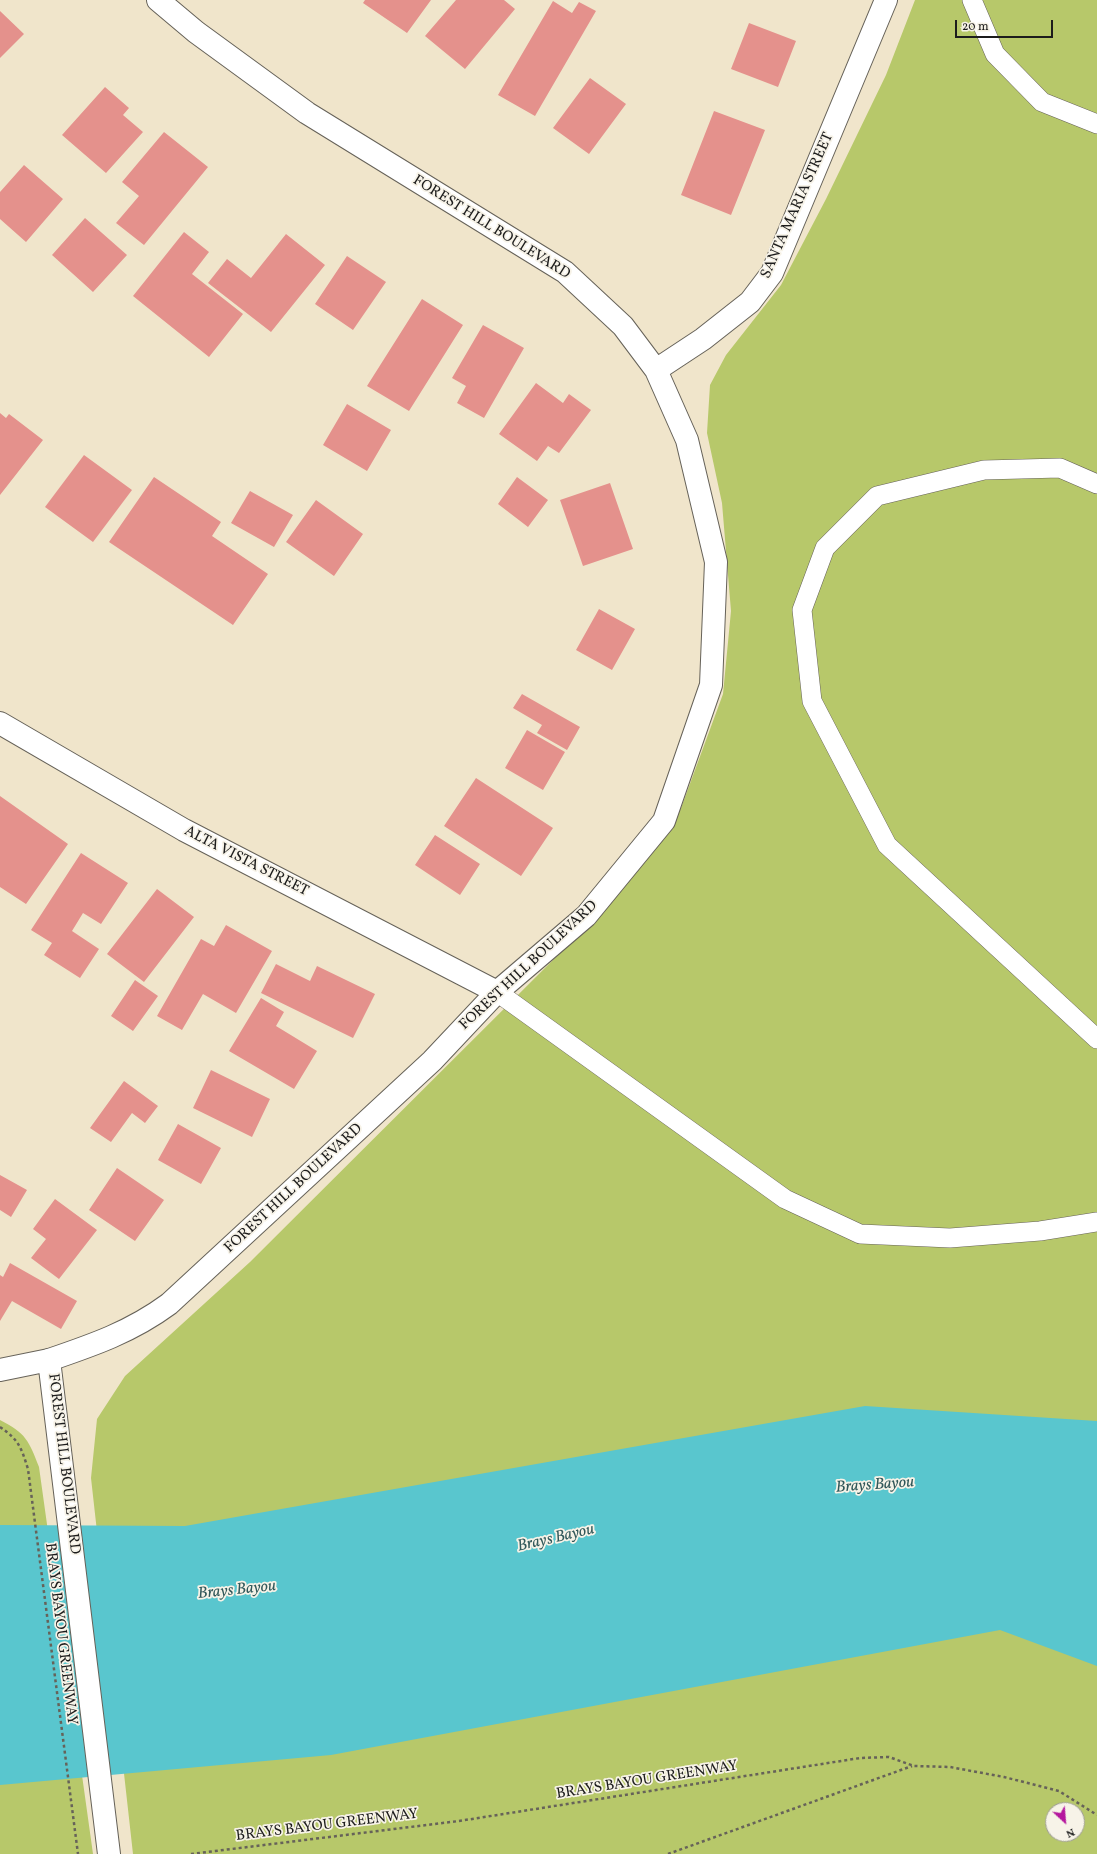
<!DOCTYPE html>
<style>
body{margin:0}
#map{position:relative;width:1097px;height:1854px;overflow:hidden;background:#f0e5cb;font-family:Vollkorn,serif}
canvas{display:block}
.north{position:absolute;left:1045px;top:1802px;width:40px;height:40px;box-sizing:border-box;background:#f7f3e8;border:1px solid #9f9d96;border-radius:50%;rotate:154deg;font-size:11px;font-weight:700;line-height:16px;text-align:center;color:#1c1c1c}
.north::after{content:'';display:block;margin:auto;width:14px;height:18px;background:#b5179e;clip-path:polygon(50% 0,100% 100%,50% 72%,0 100%)}
.scale{position:absolute;left:955px;top:20px;width:98px;height:18px;box-sizing:border-box;border:2px solid #1c1c1c;border-top:0;padding-left:5px;font-size:12px;line-height:14px;white-space:nowrap;color:#1c1c1c;-webkit-text-stroke:3px #f7f3e8;paint-order:stroke}
</style>
<div id="map">
<canvas width="1097" height="1854"></canvas>
<div class="north">N</div>
<div class="scale">20 m</div>
</div>
<script>
const g = document.querySelector('canvas').getContext('2d');
g.lineJoin = 'round';
function fillPath(path, color) {
  g.fillStyle = color;
  g.fill(path, 'evenodd');
}
function trace(path, color, width, dash) {
  g.strokeStyle = color;
  g.lineWidth = width;
  g.lineCap = dash ? 'butt' : 'round';
  g.setLineDash(dash || []);
  g.stroke(path);
}
function write(font, color, halo, rows, align = 'center') {
  g.font = font + ' Vollkorn,serif';
  g.lineWidth = 3.5;
  g.setLineDash([]);
  g.textBaseline = 'middle';
  g.strokeStyle = halo;
  g.fillStyle = color;
  for (const [text, x, y, turn = 0] of rows) {
    g.save();
    g.translate(x, y);
    g.rotate((+turn || 0) * Math.PI / 180);
    g.textAlign = isNaN(turn) ? turn : align;
    if (halo) g.strokeText(text, 0, 0);
    g.fillText(text, 0, 0);
    g.restore();
  }
}
fillPath(new Path2D(`
 M915,0H1097V1854H133L91,1478L97,1419L125,1376L250,1262L556,957L625,882L681,808L723,694L731,611L722,503L707,433L710,385L726,355L781,285L826,199L886,75ZM1053,1810H1077V1834H1053Z
 M0,1420C26,1433 29,1441 39,1467L93,1854H0Z`), '#b7c86a');
fillPath(new Path2D(`
 M865,1406L1097,1421V1666L1000,1630L331,1755L0,1785V1525L185,1526Z`), '#59c6ce');
fillPath(new Path2D(`
 M365,0H431L407,33L363,3Z
 M456,0H504L515,9L465,69L425,36Z
 M553,1L572,13L579,2L596,11L535,116L498,95Z
 M0,11L24,34L0,58Z
 M749,23L796,41L778,87L731,69Z
 M590,78L626,104L589,154L553,128Z
 M105,87L129,108L123,115L143,132L106,173L62,135Z
 M714,111L765,130L731,215L681,195Z
 M164,132L208,167L144,245L116,223L139,196L122,182Z
 M24,165L63,199L26,242L0,219V192Z
 M85,218L127,255L93,292L52,255Z
 M184,232L209,252L192,274L243,314L209,357L133,296Z
 M286,234L325,265L271,332L208,283L227,259L251,278Z
 M347,256L386,282L353,330L315,304Z
 M422,299L463,325L409,411L367,386Z
 M483,325L524,348L484,418L457,403L466,386L452,378Z
 M536,383L563,403L569,394L591,410L559,453L548,446L537,461L499,434Z
 M347,404L391,430L367,471L323,445Z
 M0,413L6,418L9,414L43,440L0,495Z
 M84,455L132,490L93,542L45,507Z
 M154,477L221,522L212,536L268,574L233,625L109,542Z
 M517,477L548,500L528,527L498,504Z
 M610,483L633,549L583,566L560,500Z
 M250,491L293,515L274,547L231,523Z
 M316,500L363,534L334,576L286,542Z
 M599,609L635,629L612,670L576,650Z
 M522,694L580,727L567,750L537,733L542,725L513,708Z
 M527,730L565,752L543,790L505,768Z
 M476,778L553,828L521,876L444,826Z
 M0,796L68,844L26,904L0,887Z
 M435,835L480,864L460,895L415,865Z
 M81,853L128,883L101,924L83,913L72,931L99,949L80,978L44,955L52,943L31,930Z
 M157,889L194,917L144,982L107,954Z
 M226,925L272,951L236,1013L203,994L182,1030L157,1016L201,939L214,946Z
 M276,964L310,981L317,966L375,994L353,1038L261,993Z
 M135,980L158,996L133,1031L111,1016Z
 M261,998L284,1012L276,1026L317,1051L294,1089L229,1051Z
 M211,1070L270,1099L252,1137L193,1108Z
 M124,1081L158,1106L145,1123L132,1113L111,1142L90,1128Z
 M178,1124L221,1148L201,1184L158,1160Z
 M117,1168L164,1200L135,1241L89,1210Z
 M0,1175L27,1190L11,1217L0,1210Z
 M55,1199L97,1230L59,1279L31,1258L46,1239L33,1229Z
 M10,1263L77,1301L61,1329L12,1301L0,1321V1275L3,1277Z`), '#e4918c');
const service = new Path2D(`
 M972,0L995,54L1042,102L1097,124
 M1097,484L1060,468L984,470L877,496L825,548L802,610L812,701L887,845L1097,1039
 M497,992L785,1199L860,1234L950,1238L1040,1231L1097,1222`);
const minor = new Path2D(`
 M656,370L703,339L750,302L772,273L886,0
 M0,723L184,830L497,992
 M49,1360C93,1345 131,1332 169,1304L432,1061L497,992L586,916L664,821L711,685L716,562L687,440L656,370L623,326L565,272L307,113L196,32L158,0`);
const tertiary = new Path2D(`
 M0,1370L49,1360L109,1854`);
trace(service, '#666259', 20);
trace(minor, '#666259', 24);
trace(tertiary, '#666259', 24);
trace(new Path2D(`
 M0,1427C19,1440 21,1447 28,1469L78,1854
 M191,1854L459,1821L860,1758L889,1757L914,1766L950,1767L1004,1777L1059,1791L1097,1815
 M668,1854L912,1766`), '#666259', 2.5, [3, 3]);
trace(service, '#fff', 19);
trace(minor, '#fff', 22);
trace(tertiary, '#fff', 22);
write('15px', '#1c1c1c', '#f7f3e8', [
 ["SANTA MARIA STREET",798,206,-66],
 ["FOREST HILL BOULEVARD",491,228,32],
 ["ALTA VISTA STREET",246,862,27],
 ["FOREST HILL BOULEVARD",529,966,-43],
 ["FOREST HILL BOULEVARD",294,1189,-43],
 ["FOREST HILL BOULEVARD",63,1464,83],
 ["BRAYS BAYOU GREENWAY",60,1634,83],
 ["BRAYS BAYOU GREENWAY",647,1781,-9],
 ["BRAYS BAYOU GREENWAY",327,1826,-7]
]);
write('italic 16px', '#31585a', '#f7f3e8', [
 ["Brays Bayou",875,1486,-4],
 ["Brays Bayou",556,1539,-13],
 ["Brays Bayou",237,1591,-6]
]);
</script>
